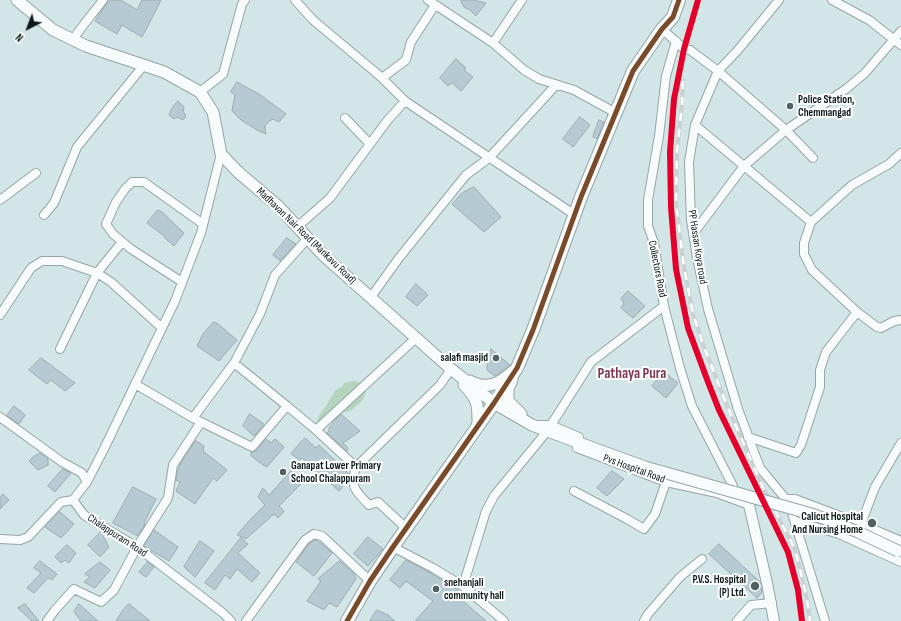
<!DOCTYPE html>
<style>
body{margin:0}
#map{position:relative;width:901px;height:621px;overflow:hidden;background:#d2e5e7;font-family:"Sofia Sans Condensed",sans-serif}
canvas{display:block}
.north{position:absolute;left:8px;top:8px;width:40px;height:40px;-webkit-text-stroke:3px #fff;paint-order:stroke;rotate:222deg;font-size:11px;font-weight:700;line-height:16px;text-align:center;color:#0c181a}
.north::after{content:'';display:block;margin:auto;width:14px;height:18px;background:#0c181a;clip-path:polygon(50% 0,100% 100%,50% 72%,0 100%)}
</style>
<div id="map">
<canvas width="901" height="621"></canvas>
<div class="north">N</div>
</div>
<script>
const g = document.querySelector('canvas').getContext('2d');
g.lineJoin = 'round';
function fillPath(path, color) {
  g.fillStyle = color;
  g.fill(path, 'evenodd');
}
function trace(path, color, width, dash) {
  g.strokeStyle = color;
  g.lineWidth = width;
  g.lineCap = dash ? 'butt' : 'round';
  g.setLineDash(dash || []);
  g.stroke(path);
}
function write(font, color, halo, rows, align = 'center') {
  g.font = font + ' "Sofia Sans Condensed",sans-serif';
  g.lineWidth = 4;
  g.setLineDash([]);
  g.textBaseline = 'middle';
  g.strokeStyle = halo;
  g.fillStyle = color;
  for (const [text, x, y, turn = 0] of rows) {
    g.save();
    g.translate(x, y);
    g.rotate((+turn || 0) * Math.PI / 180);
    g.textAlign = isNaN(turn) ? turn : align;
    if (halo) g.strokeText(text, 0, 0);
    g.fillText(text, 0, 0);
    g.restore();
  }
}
fillPath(new Path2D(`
 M351,381C357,381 363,383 367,388L363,400L350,411L342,413L332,423L318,424L317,420L319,416L326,406L335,391L338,388L342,387L344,383Z`), '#b4d4be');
const building = new Path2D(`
 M108,0H121L137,10L142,0H161L152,18L142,37L122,25L117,34L95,21L107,3Z
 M461,0H476L477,1L486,3L476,16L470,10L464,7Z
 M456,59L466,68L464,70L473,77L461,91L452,83L448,86L440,78Z
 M237,82L259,94L286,114L279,122L273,119L268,122L265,126L266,134L257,130L241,120L232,111L235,95L231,92Z
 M178,101L184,107L183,111L186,116L183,120L177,117L174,119L169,115L172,108Z
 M580,117L590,125L573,147L563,139Z
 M599,120L604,122L597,139L593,137Z
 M474,187L501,217L484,232L452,204L462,193Z
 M158,210L162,212L184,233L174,246L167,240L164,236L147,223Z
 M287,238L296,244L280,261L273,255Z
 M416,284L428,295L417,306L406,297Z
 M628,291L645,306L633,318L621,308L624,303L621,299Z
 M214,322L218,324L237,340L219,361L197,346L203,334Z
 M491,349L510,365L495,376L488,371L487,368Z
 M41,358L75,383L65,391L51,380L47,384L29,370Z
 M664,372L678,383L666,398L652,386Z
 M14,406L25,415L19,424L7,416Z
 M250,414L264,424L254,436L243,426Z
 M341,414L360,431L343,443L348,448L347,451L327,433L329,431V428Z
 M305,438L316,448L319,445L349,474L348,480L339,491L302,458L300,460L291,454Z
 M266,439L271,443L275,439L284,447L267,467L263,465L251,456V452L256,451Z
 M196,441L204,446L203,451L227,470L217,481L213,478L195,504L176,491L180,482L176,480L177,472L182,461Z
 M40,453L48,459V465L38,470L29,461L33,457Z
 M63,469L71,473L55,492L48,486Z
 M291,471L301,484L279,506L284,511L278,518L274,514L246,539L237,535L247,523L265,505L258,497L263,488L269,495Z
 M612,471L624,479L607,496L597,488Z
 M133,487L156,499L144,523L145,524L138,536L113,523Z
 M3,494L9,500L0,509V498Z
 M60,512L74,524L61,538L45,527Z
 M154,530L178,547L169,561L144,546Z
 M101,532L109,547L100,557L88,545Z
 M368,537L383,549L368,566L354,554Z
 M241,538L248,544L238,553L260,573L252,582L237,569L230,579L225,575L215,590L205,583Z
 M315,540H317L332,553L314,576L296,562L309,544Z
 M200,541L214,551L195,577L184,567Z
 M719,544L760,582L762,592L757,598L709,554Z
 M67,545L76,553L69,563L65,560L61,563L55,557Z
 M406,560L427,571L458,590L455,594L486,621H415L433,601L406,581L400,588L390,580Z
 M40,561L57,574L52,580L48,578L34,593L27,588L41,573L34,568Z
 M340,561L354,574L356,579L337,607L329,603L324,610L307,601L321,581L318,579Z
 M100,562L110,570L95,588L84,582L90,577L85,574Z
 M148,562L154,567L146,577L139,572Z
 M25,604L39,621H32L18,608Z
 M79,604L98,621H81L74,612Z
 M129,604L150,621H116L123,610Z
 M377,610L388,615L395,621H370Z`);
fillPath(building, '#b6cad3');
trace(building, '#9eabae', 1);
const minor = new Path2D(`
 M295,0L313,20L374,71L382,78L406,60L411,42L435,5
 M428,0L493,43L524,70L539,79L574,90L616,113
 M779,0L738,50L718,71L695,125L689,162L691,220L697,258L708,309L738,409L760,468L789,503L825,621
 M832,0L869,20L901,45
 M662,29L684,49L690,50L718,71L786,130L813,158
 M73,40C82,25 93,14 103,0
 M676,41L666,76L659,136L648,200V226L654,243L664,306L680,368L692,406L733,486
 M493,43L522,0
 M382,78L405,101L575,215
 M200,92L223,74L242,4L245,0
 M345,118L370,144
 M901,153L889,164L852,185L811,222L804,243V254L812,270L857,312L877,327L881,328L894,321L901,320
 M0,200L36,173
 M44,215L54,203L77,147L144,65
 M811,222L744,166L786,130L846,89L865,73L901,31
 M297,227L330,198L387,121L405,101
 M693,234L744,166L695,125
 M182,282L131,249L113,234L106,224L116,202L125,189L132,182H144L203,224
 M371,297L399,258L466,175L489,158L556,85
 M0,315L31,268L42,261H62L97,273L122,242
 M60,349L97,273L111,282L162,328
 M234,363L287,406
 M135,384L193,418L252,447L287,406L316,430L416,338
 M0,417L62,462L82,473L87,482L73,500L84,515L137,547L223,613L231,621
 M193,418L234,363L260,314L275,275L308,238
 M539,425H551L579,437
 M551,425L591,362L664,306
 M316,430L356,467L440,385L451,369
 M748,437L796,453L801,445L820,387V370L826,352L857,312
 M577,448L666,482L717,493L749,505L748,500
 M356,467C350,488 355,490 369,505L378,502L406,528
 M87,482L104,449L175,301L201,233L221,154
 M574,491L627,519L644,529L655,514L666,482
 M787,499H795L861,524L901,541
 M795,521L839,534L901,562
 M861,524L875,487L901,443
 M0,539L20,540L28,537L61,502L73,500
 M393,547L433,568L463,586L504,621
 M463,586L486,511L494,496L544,435
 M47,621L55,610L74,589L101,602L114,590L137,547L168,498L173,465L201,422
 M246,621L305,540L314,534L322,536L370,581
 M644,621L648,614L680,577L702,559
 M737,621L751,605L772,603`);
const tertiary = new Path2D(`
 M749,505L767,583L774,621`);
const secondary = new Path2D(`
 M17,0L53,30L86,46L164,72L200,92L213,112L221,154L238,172L279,207L324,256L451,369L494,403L532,425L598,450L645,467
 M512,380L508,389V401L521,414
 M470,381C487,390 499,384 512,372
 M464,385C479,400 478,406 478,426`);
const primary = new Path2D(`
 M347,621L370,581L393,547L494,403L517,368L533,330L581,197L633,71L662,29L673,17L679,0`);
trace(minor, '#96a5a6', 10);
trace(tertiary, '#96a5a6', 12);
trace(secondary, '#96a5a6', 13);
trace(primary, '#96a5a6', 14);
trace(minor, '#f8fbfb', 8);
trace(tertiary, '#f8fbfb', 10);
trace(secondary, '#f8fbfb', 11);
trace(primary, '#f8fbfb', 12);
const rail = new Path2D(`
 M683,81L682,104L677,151L676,204L684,267L693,314L704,347L728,408L764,490L795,549L807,599L810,621`);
trace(rail, '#cbd1d1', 4);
trace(rail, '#fff', 2.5, [8]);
const secondaryBridge = new Path2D(`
 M645,467L815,515L858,532L898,551`);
trace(secondaryBridge, '#96a5a6', 13, []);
trace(secondaryBridge, '#f8fbfb', 11);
trace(new Path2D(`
 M347,621L370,581L393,547L494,403L517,368L533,330L581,197L633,71L662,29L673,17L679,0`), '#7a4b2a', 5);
trace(new Path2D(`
 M698,0L684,49L674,99L670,152L671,207L676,269L688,328L708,382L719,410L788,552L798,590L802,621`), '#e4002b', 6);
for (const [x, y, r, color] of [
 [790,106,4,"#516062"],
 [496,358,4,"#516062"],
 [283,472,4,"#516062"],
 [872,523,5,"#516062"],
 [755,586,5,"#516062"],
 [436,589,4,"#516062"]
]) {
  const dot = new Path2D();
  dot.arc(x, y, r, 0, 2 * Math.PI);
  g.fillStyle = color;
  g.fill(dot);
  trace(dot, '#fff', 1.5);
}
write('bold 11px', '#0c181a', '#fff', [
 ["Police Station,",798,100],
 ["Chemmangad",798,113],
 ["salafi masjid",488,358,"right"],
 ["Ganapat Lower Primary",291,466],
 ["School Chalappuram",291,479],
 ["Calicut Hospital",863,517,"right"],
 ["And Nursing Home",863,530,"right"],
 ["P.V.S. Hospital",746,580,"right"],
 ["(P) Ltd.",746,593,"right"],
 ["snehanjali",444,583],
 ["community hall",444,596]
], 'left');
write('11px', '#0c181a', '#fff', [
 ["Madhavan Nair Road (Mankavu Road)",306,236,44],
 ["PP Hassan Koya road",697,247,81],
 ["Collectors Road",657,269,79],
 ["Pvs Hospital Road",634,469,20],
 ["Chalappuram Road",117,536,33]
]);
write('bold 15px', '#7e3850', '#fff', [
 ["Pathaya Pura",632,374]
]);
</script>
